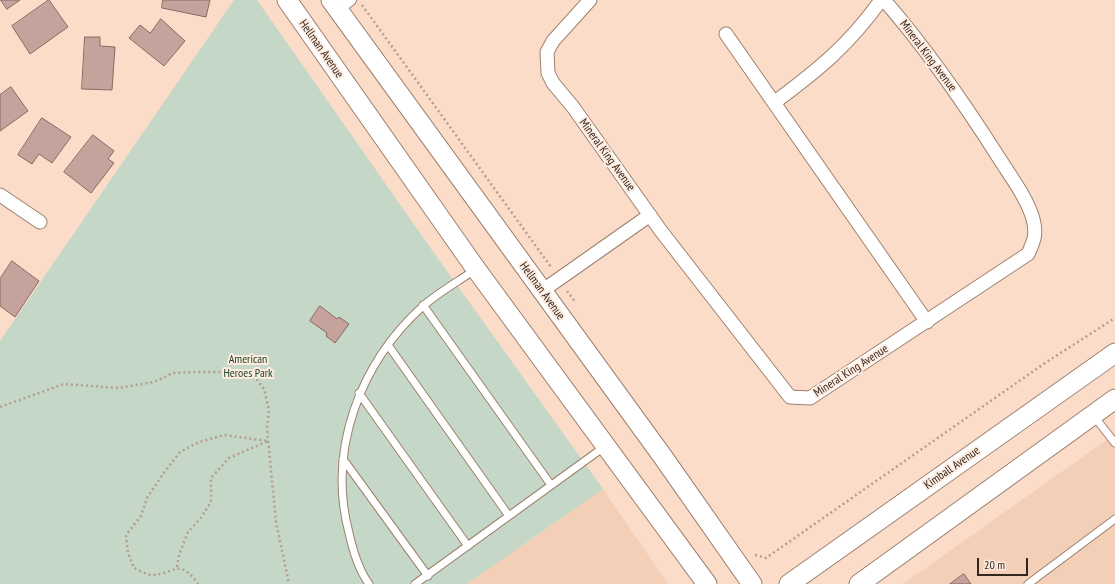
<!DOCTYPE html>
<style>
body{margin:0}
#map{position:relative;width:1115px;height:584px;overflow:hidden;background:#fbdcc9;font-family:"PT Sans Narrow",sans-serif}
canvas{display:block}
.scale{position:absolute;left:977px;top:558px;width:51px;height:18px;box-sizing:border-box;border:2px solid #32271f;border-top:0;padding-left:5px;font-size:12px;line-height:14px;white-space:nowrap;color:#32271f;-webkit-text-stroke:3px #ffece1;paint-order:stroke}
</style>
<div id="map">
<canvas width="1115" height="584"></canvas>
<div class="scale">20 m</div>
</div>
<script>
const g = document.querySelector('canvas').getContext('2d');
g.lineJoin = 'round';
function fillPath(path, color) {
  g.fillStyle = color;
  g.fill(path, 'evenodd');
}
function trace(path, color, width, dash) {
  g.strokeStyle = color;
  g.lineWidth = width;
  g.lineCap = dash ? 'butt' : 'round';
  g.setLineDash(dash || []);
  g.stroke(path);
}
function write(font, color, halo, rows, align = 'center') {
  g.font = font + ' "PT Sans Narrow",sans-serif';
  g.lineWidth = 4;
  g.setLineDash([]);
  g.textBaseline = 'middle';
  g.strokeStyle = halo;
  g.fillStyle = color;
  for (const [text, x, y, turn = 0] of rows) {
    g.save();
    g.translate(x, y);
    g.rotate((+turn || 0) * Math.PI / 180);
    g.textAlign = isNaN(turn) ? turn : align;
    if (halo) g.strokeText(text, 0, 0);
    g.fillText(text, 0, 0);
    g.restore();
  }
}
fillPath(new Path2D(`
 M1115,434V584H903Z
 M603,489L668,584H467Z`), '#f3cfb7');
fillPath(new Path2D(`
 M234,0H257L429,246L603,489L467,584H0V341Z`), '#c5d8c7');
const building = new Path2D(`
 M1,0H20L7,9Z
 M49,0L68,27L30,54L12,26Z
 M163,0H210L206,17L162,8Z
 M161,19L185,41L164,66L129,38L140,25L150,33Z
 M85,37H100V46L115,47L112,90L82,89Z
 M11,87L28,111L0,131V95Z
 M42,118L71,137L52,163L39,154L32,164L18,155Z
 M93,135L114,151L108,159L114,163L91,193L64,172Z
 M12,261L39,281L15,317L0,306V279Z
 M320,306L337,319L339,317L349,324L335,343L326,336L327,333L310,321Z
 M964,574L971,584H950Z`);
fillPath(building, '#c5a29b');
trace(building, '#896962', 1);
const service = new Path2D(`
 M423,305L551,485
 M388,345L509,516
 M359,393L468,546
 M1093,415L1115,443
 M343,459L428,576
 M369,584C358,569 353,551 349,533C327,450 360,363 423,306C439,292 459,281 476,269
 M415,584L604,447
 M1028,584L1115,519`);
const pedestrian = new Path2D(`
 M338,10L351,0`);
const minor = new Path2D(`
 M590,0L553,41L547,52L548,73L553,83L573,107L661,231L790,397L810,398L1028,254C1034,241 1037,234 1033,219C1027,198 1011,177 999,158C964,103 927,49 884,0
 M726,34L927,322
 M775,102C818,70 849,45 881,0
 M0,195L40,222
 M542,291L650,215`);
const secondary = new Path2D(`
 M287,0L476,269L707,584
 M331,0L663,457L752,584
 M789,584L1115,353
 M859,584L1115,399`);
trace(service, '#9c806e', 9);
trace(pedestrian, '#9c806e', 12);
trace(minor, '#9c806e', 15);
trace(secondary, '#9c806e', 21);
trace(new Path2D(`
 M362,5L551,267
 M567,291L576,303
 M0,407L64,384L118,388L154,382L173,373L196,372H226L254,376L264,389L269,410L267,428L276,522L289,584
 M755,555L766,558L1045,363L1115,318
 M177,567L179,555L188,532L200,519L211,502V478L229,458L268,441L224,435L199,442L180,452L163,474L147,498L141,516L126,535L128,553L134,568C139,570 147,575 152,575C175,574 179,557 198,584`), '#b59d8e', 2.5, [2, 3]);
trace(service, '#fff', 7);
trace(pedestrian, '#fff', 10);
trace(minor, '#fff', 13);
trace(secondary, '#fff', 19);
write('12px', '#32271f', '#ffece1', [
 ["Hellman Avenue",321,49,55],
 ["Mineral King Avenue",928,56,53],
 ["Mineral King Avenue",607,155,54],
 ["Hellman Avenue",542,291,54],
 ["Mineral King Avenue",851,371,-33],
 ["Kimball Avenue",952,468,-35]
]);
write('12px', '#1a4421', '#ffece1', [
 ["American",248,360],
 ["Heroes Park",248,374]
]);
</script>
